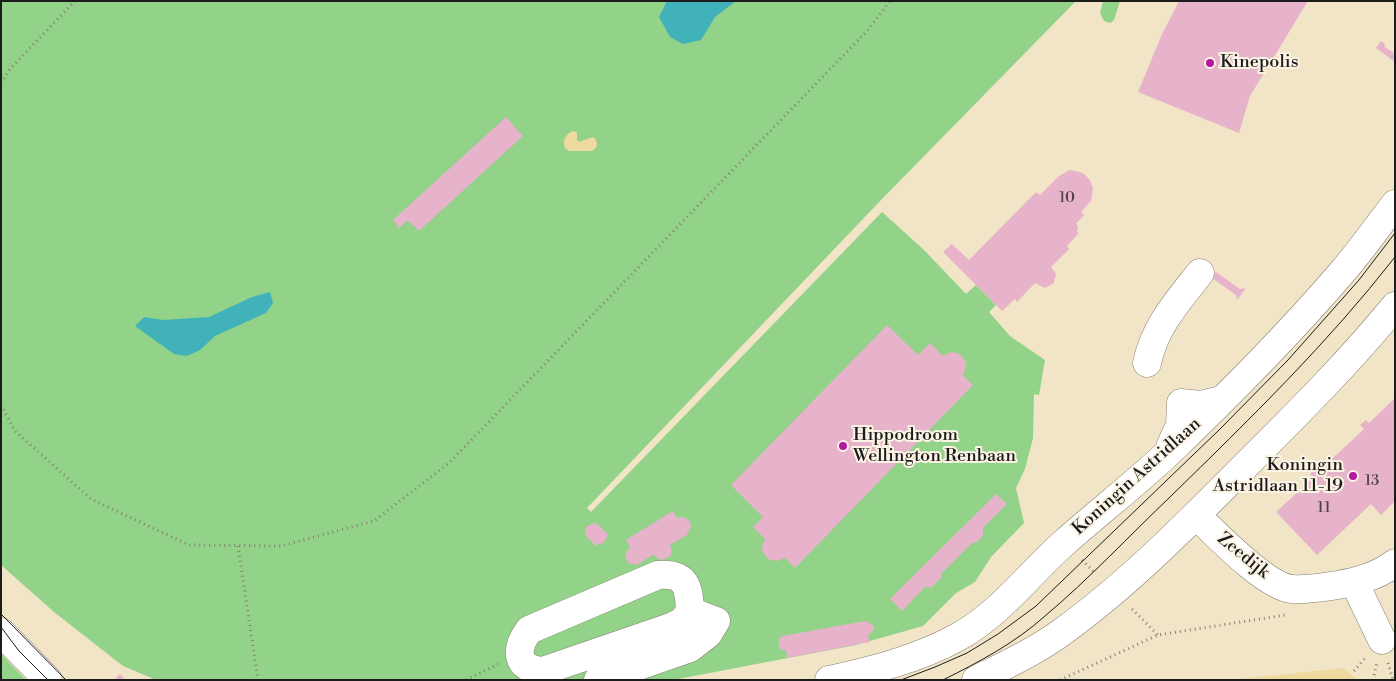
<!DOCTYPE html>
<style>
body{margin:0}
#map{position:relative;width:1396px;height:681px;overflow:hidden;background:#f2e4c7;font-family:"Libre Bodoni",serif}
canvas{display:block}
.frame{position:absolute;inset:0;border:2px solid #1c1c1c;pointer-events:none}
</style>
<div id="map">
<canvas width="1396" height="681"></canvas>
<div class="frame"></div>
</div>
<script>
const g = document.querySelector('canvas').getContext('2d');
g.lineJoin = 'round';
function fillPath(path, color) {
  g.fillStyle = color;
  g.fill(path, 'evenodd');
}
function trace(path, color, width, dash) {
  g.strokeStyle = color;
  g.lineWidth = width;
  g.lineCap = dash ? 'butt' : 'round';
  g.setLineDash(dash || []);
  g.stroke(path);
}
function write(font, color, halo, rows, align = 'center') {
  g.font = font + ' "Libre Bodoni",serif';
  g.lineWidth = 4;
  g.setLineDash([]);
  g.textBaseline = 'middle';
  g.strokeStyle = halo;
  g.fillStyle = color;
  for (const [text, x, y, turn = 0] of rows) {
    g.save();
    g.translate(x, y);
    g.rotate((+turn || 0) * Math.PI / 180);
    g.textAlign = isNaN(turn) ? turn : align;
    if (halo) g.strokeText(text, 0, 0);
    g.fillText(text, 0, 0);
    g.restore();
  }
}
fillPath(new Path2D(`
 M1,1H1076L882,199L587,508L591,512L882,212L924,250L966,294L976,285L996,305L989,312L1010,336L1045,360L1039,395L1034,394L1033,438L1025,469L1016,488L1024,523L991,557L975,582L956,593L923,626L856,645L673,680H156L123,666L54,612L1,565Z
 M1103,1H1120L1114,20L1110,23L1104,21L1100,13Z
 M1,654L26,680H1Z`), '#92d289');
fillPath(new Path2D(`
 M574,131L577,133V140L579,142L593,137C598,141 599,147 592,151H569L565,148C562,140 566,133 574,131Z
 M1344,668L1358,680H1229Z`), '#eeda9e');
fillPath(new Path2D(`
 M667,1H736L715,17L701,40L683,44L670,37L659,17Z
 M270,292L273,303L266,313L215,336L200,350L187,356L174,354L135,326L144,317L163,320L209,317L252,297Z`), '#42b2ba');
fillPath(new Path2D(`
 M1179,1H1308L1250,96L1239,133L1138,92L1162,34Z
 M1381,41L1385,44L1384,46L1395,54V62L1376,48Z
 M506,117L523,136L419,231L408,220L399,228L393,220Z
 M1070,170L1083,173L1090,180L1093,189L1091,201L1081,212L1084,215L1076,224L1078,226L1077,232L1079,233L1067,246L1069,249L1051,267L1056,274L1054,283L1045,288L1035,283L1017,302L1015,299L1002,311L943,252L952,244L969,260L1036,192L1040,195L1059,176Z
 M1216,272L1240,289L1246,288L1237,300L1236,295L1212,278Z
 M887,325L918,355L930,343L943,356L951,352L960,354L966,362V367L963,375L973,385L795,568L785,558L777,561L768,559L762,551V547L765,539L753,527L763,517L731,485Z
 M1395,398V501L1381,515L1371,504L1317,555L1276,512L1313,478L1310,474L1315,469L1318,472L1364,429L1360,425L1366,420L1369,423Z
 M996,494L1007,504L983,528V535L976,543H972L941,574V578L933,586L930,588L926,586L902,611L890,599Z
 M673,511L677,518L683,517L689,520L691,526L687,535L670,545L672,551L670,557L661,560L653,555L637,565L628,563L625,555L630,547L626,540Z
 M594,523L598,525L608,534L604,543L598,544L596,546L585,535L586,527Z
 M865,621L873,625L874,629L868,636L870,642L787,658L786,650H781L779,646V638L783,636Z
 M120,674L125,680H114Z`), '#e6b3cb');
const minor = new Path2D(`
 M1147,363C1155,326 1177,302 1200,273
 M1170,447L1180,425L1181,403L1200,405L1221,400
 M1196,515C1216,534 1266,587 1292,589C1307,590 1324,587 1338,585C1359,581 1378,576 1395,563
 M1354,582L1382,640
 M1,632L48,680
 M598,680L690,648L708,634L716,621L690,611C689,586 686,573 658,575L529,630C515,649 515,669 543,671L671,627L683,621L690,611
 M829,680C874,670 918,659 958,637C1000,614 1030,573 1065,542C1099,512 1135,484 1168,453C1229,395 1289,334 1344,270C1362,249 1378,226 1395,204
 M976,680C1006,665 1036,651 1062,632C1131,582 1190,521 1250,461C1300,411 1350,361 1395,306`);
trace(minor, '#878072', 29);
trace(new Path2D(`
 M1,83L11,68L75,1
 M1,405L15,431L91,499L189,545L281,546L374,521L449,463L868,30L890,1
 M238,546L258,680
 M1082,560L1095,573
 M1132,609L1158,635
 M1388,663L1393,680
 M1354,671L1365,658
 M1,678L2,680
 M466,680L498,664
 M1060,680L1158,635L1285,615
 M1373,680L1377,663`), '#878072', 3, [1, 4]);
trace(minor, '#fff', 28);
trace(new Path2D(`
 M1,614L66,680
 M1,627L19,651L48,680
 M901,680L935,667L967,653L998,634L1036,606L1219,430L1288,360L1359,280L1395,233
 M943,680C979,662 1015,643 1045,616C1089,579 1129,536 1171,496C1249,420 1328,343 1395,257`), '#1c1c1c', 1);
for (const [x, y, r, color] of [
 [1210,63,5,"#b5179e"],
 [843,446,5,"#b5179e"],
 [1353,476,5,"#b5179e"]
]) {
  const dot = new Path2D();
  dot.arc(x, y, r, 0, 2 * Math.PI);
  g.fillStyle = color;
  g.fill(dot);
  trace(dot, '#fcf5e5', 2);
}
write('15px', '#4e4248', null, [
 ["10",1067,198],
 ["13",1372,481],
 ["11",1324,508]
]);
write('18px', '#1c1c1c', '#fcf5e5', [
 ["Kinepolis",1220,63],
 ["Hippodroom",853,436],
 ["Wellington Renbaan",853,457],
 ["Koningin",1343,466,"right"],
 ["Astridlaan 11-19",1343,487,"right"]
], 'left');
write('18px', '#1c1c1c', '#fcf5e5', [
 ["Koningin Astridlaan",1137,477,-42],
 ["Zeedijk",1243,556,39]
]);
</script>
